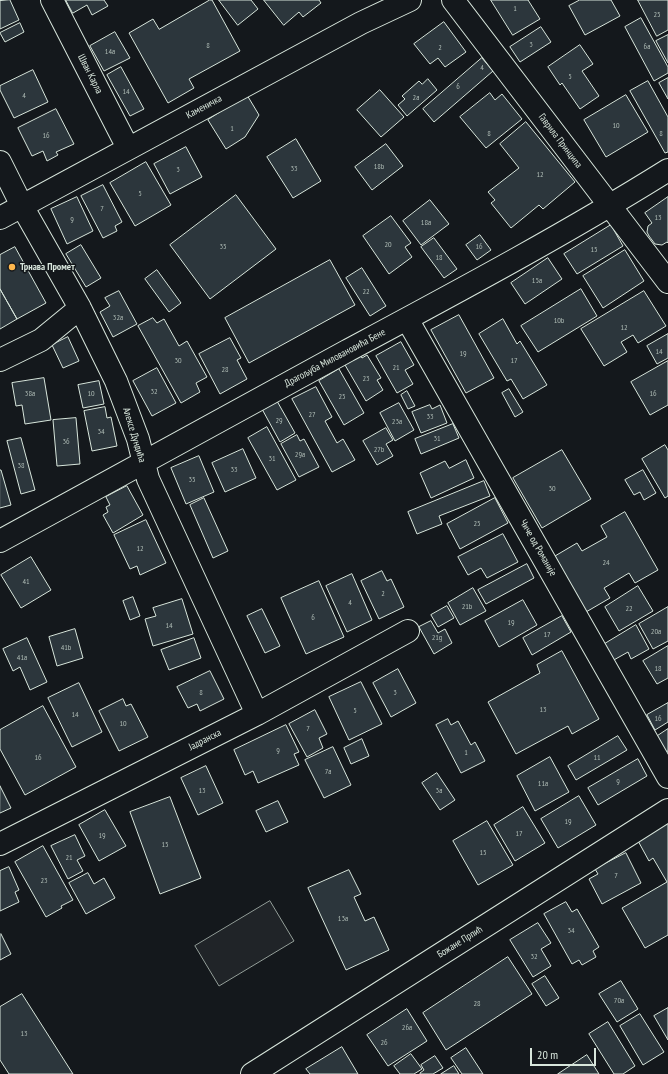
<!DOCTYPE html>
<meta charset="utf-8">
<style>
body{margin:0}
#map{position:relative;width:668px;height:1074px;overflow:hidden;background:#14181c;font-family:"PT Sans Narrow",sans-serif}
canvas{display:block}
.scale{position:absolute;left:530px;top:1048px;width:66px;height:18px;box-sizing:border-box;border:2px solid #d8e6dc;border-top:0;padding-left:5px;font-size:12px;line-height:14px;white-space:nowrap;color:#d8e6dc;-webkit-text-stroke:3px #14181c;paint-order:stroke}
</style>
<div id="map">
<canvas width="668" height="1074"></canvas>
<div class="scale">20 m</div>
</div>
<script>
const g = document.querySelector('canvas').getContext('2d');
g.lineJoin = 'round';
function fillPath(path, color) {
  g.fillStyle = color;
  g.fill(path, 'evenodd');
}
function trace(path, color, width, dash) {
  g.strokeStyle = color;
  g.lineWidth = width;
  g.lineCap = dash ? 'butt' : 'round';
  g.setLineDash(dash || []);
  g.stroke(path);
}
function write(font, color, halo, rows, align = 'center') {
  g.font = font + ' "PT Sans Narrow",sans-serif';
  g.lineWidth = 3;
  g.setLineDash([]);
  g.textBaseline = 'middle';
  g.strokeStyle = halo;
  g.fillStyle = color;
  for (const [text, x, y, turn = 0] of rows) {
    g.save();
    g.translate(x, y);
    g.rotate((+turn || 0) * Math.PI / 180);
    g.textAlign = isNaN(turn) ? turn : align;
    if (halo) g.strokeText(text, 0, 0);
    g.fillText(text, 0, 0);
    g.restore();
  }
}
const green = new Path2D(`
 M270,901L294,941L219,986L195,946Z`);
fillPath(green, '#202428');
trace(green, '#939e99', 1);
const building = new Path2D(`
 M10,0L19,20L0,29V1Z
 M66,0H104L108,6L92,15L87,5L73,13Z
 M210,0H212L240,51L189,79L194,88L168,103L129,33L153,19L159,29Z
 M219,0H251L258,9L238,25Z
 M264,0H319L321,3L303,17L299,12L284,25Z
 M491,0H528L540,19L513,35Z
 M580,0H611L620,16L585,35L569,6Z
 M638,0H668V30L657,36Z
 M641,18L668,67V73L654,81L625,27Z
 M444,22L466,52L445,67L438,58L430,64L414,44Z
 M20,23L24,32L5,42L0,33Z
 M541,27L551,42L520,62L510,47Z
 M115,32L130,58L104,71L90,46Z
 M668,35V63L656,41Z
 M580,45L593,64L582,71L599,96L580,109L562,83L560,85L548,67Z
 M482,58L493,71L434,122L423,109Z
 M121,67L144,109L130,116L107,75Z
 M33,70L48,102L14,118L0,90V86Z
 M668,78V99L659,83Z
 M428,79L437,90L407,116L398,105L405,99L402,96L419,81L422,84Z
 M648,81L668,117V152L665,153L630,91Z
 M380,90L404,117L381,137L357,110Z
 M490,93L495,100L502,94L522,119L486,148L460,117Z
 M247,95L259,115L245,137L226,149L208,120Z
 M626,95L648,132L606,157L584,120Z
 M56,109L74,144L56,152L58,155L47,161L43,151L32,156L18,128Z
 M526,122L575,182L543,209L539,205L511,228L491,203L495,200L488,192L519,168L500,144Z
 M296,139L321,181L293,198L267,157Z
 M386,144L403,166L372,190L355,167Z
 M186,147L202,177L170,194L154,164Z
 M146,162L171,205L135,226L110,183Z
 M103,185L122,222L115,226L117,231L103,238L81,196Z
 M236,195L276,249L210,299L170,245Z
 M77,197L93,231L67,244L51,209Z
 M668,197V243L667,242L662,245L655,244L649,236L647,232L648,226L652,223L645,213Z
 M430,200L449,224L421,245L403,221Z
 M391,216L411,243L405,247L412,257L389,274L363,236Z
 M611,225L623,246L577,274L564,254Z
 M480,235L491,250L477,260L466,245Z
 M434,238L457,269L444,278L421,247Z
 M81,245L101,278L86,287L66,254Z
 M15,247L46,303L17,319L0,289V255Z
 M625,250L644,281L603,308L583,276Z
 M548,258L562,279L525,304L511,283Z
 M330,260L355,305L249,363L225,318Z
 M362,268L386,306L370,316L346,278Z
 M157,270L181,303L169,312L145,279Z
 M0,289L17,319L0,329Z
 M581,289L597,316L538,352L521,326Z
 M119,291L137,324L113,337L100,312L110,306L105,298Z
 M644,291L666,326L638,343L633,335L621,342L627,352L604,366L581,329Z
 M459,315L494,378L466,393L431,330Z
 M153,318L157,323L164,319L179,346L187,341L207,377L196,383L200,392L181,403L138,326Z
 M503,319L517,344L520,341L547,385L523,399L511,379L507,381L479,334Z
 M668,334V358L657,364L647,346Z
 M68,337L79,361L63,368L52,345Z
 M230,338L241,358L237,360L247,379L220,394L199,354Z
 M401,342L414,365L405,370L413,384L397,393L376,356Z
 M360,355L362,358L367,355L381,378L377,380L383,390L366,401L345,365Z
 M668,361V405L650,415L631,382Z
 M157,368L176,403L152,416L133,381Z
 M339,369L364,413L344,425L319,381Z
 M44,378L51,420L25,424L22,405L16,406L12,383Z
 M99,381L104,404L83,408L78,385Z
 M316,387L332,417L325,421L337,443L343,439L355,460L332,472L292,399Z
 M509,389L523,412L515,417L502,393Z
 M407,391L415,406L408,409L401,395Z
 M277,401L295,433L280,442L262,409Z
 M399,403L414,430L395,441L380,413Z
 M430,405L432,409L440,405L447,423L421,433L412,412Z
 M105,407L107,418L111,417L117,446L92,451L84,411Z
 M76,418L80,464L57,466L53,420Z
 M453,424L459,438L421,454L415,439Z
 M267,427L296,480L277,490L248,438Z
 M386,428L393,440L386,444L393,456L377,465L363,441Z
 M297,435L300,441L304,439L319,467L299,477L281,444Z
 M21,438L35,490L21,494L7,441Z
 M665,445L668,450V496L665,498L642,459Z
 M243,449L256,478L225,492L212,463Z
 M562,450L591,499L542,528L513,478Z
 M199,456L214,492L186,504L171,468Z
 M466,460L474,478L431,498L420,473L445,461L449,468Z
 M0,470H1L11,505L0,508Z
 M643,470L656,493L644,500L640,492L634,495L625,480Z
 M484,481L490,496L439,516L442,524L417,534L408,512Z
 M127,486L143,515L113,533L103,515L108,512L106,507L110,505L106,497Z
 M204,498L228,551L213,558L190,505Z
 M495,498L508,523L460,549L447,524Z
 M625,512L658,570L635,583L629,573L604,588L610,598L586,612L555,556L577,543L582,551L607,537L601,526Z
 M146,520L166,563L140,575L137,566L130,569L114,535Z
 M503,534L518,562L487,578L481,568L468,575L458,557Z
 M31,557L51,590L21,608L1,575Z
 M527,564L534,578L486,604L478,590Z
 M382,571L387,581L391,579L404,607L379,619L361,581Z
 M352,574L372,620L347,632L326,586Z
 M319,581L344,637L306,654L281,598Z
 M638,586L653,611L619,631L605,607Z
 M473,588L486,611L460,625L448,603Z
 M133,597L140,616L130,620L123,601Z
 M182,599L193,634L153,646L145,619L156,616L153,608Z
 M523,600L537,625L499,647L485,621Z
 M447,606L454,618L438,627L431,615Z
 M668,607V641L653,649L639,624Z
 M262,609L280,646L265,653L247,616Z
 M562,616L571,632L532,655L523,638Z
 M431,621L438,633L445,629L452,643L434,654L419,627Z
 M636,625L649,649L631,659L628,652L612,661L603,645Z
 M75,629L83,658L57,666L49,637Z
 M27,638L47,682L30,690L20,667L13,671L3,649Z
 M194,638L201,658L169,670L161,650Z
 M668,646V678L657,684L643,661Z
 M562,651L599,719L572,734L568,726L516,754L488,702L540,673L537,665Z
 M398,669L416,703L391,717L373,683Z
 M210,671L224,699L200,711L197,704L188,708L177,687Z
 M361,682L382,724L349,740L329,697Z
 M79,683L102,732L72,747L48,698Z
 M123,699L126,706L131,704L148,737L119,751L99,711Z
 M668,703V722L655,730L647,715Z
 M43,706L76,767L25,795L0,749V730Z
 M315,710L327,734L319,738L323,748L307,757L289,724Z
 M448,719L451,725L458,721L471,745L475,742L485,761L461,773L436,725Z
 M286,725L299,752L294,754L299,765L258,783L253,771L245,775L234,750Z
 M668,729V751L666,752L656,737Z
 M618,736L627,750L576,780L568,766Z
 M362,739L369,756L351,764L344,748Z
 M333,747L351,785L324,798L305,760Z
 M550,757L569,792L535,811L517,776Z
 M638,759L647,776L598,805L588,788Z
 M206,766L223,803L198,815L181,778Z
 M437,773L455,800L440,810L422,783Z
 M0,786L11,808L0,813Z
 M579,796L596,825L558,848L541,819Z
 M170,797L201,878L160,894L130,812Z
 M278,801L288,822L266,832L256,811Z
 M523,807L545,843L515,861L494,825Z
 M105,810L126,846L99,861L79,825Z
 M487,821L513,865L478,885L453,841Z
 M668,821V935L645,948L622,908L667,882L653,858L649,861L637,839Z
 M75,835L85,856L77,860L83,871L68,879L51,846Z
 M43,846L73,900L61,906L62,908L46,917L15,862Z
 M626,853L641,883L602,904L589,879L598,874L595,869Z
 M9,867L19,890L15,892L19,902L0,911V871Z
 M349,870L361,894L354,897L365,921L374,917L389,950L346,970L308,888Z
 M88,873L94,884L104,878L115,898L86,914L69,883Z
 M566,902L572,912L577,909L599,947L593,951L596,957L582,965L579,960L572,964L544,914Z
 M538,923L551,943L541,949L551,966L533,977L510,940Z
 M1,934L11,954L0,960V935Z
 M508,957L532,994L446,1050L423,1013Z
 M545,976L559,998L546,1006L532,984Z
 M621,981L638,1009L617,1022L599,994Z
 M22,994L73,1074H9L0,1060V1007Z
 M668,1008V1040L654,1016Z
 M407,1009L427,1041L388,1066L367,1035Z
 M640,1014L664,1052L643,1065L620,1026Z
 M608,1022L635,1066L623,1074H614L589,1034Z
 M342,1047L358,1074H310L306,1069Z
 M466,1048L483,1074H462L451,1058Z
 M411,1054L422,1069L414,1074H400L394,1066Z
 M587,1055L599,1074H558Z
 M435,1056L443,1068L433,1074H420V1073L424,1070L421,1065Z
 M454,1066L459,1074H441Z`);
fillPath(building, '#2c363c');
trace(building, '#d8e6dc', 1);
const minor = new Path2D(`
 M52,0L128,148
 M453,0L668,282
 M0,162L22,206L80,308L116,381L138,439L148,479L257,714
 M0,218L361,23L410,0
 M407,319L668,777
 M0,360L41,340L80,308
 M0,541C115,477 231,414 347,351C455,293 564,235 668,170
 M0,844L257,714L408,631
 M252,1074L668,810`);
trace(minor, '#d8e6dc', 24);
trace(minor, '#14181c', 22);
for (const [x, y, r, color] of [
 [12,267,4,"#ffb74d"]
]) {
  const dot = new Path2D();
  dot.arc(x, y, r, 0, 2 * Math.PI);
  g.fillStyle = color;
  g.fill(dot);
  trace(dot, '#14181c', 1.5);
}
write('8px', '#adbab4', null, [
 ["1",515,9],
 ["25",657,15],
 ["3",531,45],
 ["8",208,46],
 ["6a",647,47],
 ["2",440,48],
 ["14a",110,52],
 ["4",482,68],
 ["5",570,77],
 ["6",458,87],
 ["14",126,92],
 ["4",24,96],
 ["2a",416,98],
 ["10",616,126],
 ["1",232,129],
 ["8",489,134],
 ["8",661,134],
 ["16",46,136],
 ["18b",379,167],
 ["33",294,169],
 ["3",178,170],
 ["12",540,175],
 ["5",140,194],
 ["7",102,209],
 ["13",658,218],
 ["9",72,220],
 ["18a",426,223],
 ["20",388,245],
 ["35",223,247],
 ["16",479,247],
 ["15",594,250],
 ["18",439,258],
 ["15a",537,281],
 ["22",366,292],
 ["32a",118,318],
 ["10b",559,321],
 ["12",624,328],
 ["14",659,352],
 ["19",463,354],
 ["30",178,361],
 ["17",514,361],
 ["21",396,368],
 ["28",225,370],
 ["23",366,379],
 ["32",154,392],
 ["38a",30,394],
 ["10",91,394],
 ["16",653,394],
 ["25",342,397],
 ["27",312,415],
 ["33",430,417],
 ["29",279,421],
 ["23a",397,422],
 ["34",101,432],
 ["31",437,439],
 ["36",66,442],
 ["27b",379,450],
 ["29a",300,455],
 ["31",272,459],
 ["38",21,466],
 ["33",234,470],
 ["35",192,480],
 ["30",552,489],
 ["25",477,524],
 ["12",140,549],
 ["24",606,563],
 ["41",26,582],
 ["2",383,594],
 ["4",350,603],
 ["21b",467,607],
 ["22",629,609],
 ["6",313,618],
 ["19",511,623],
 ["14",169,626],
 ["20a",656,632],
 ["17",547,635],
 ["21g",437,638],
 ["41b",66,648],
 ["41a",22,658],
 ["18",658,669],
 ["8",201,693],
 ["3",395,693],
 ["13",543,710],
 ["5",355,711],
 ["14",75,715],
 ["16",658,719],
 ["10",123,724],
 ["7",308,729],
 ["9",278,751],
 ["1",466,753],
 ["16",38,758],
 ["11",597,758],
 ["7a",328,772],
 ["9",618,782],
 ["11a",543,784],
 ["13",202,791],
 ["3a",439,791],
 ["19",568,822],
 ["17",519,834],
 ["19",102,836],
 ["15",165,845],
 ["15",483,853],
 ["21",69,858],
 ["7",616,876],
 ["23",44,881],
 ["13a",343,919],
 ["34",571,931],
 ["32",534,957],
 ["70a",619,1001],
 ["28",477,1004],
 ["26a",407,1028],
 ["13",24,1034],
 ["26",384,1043]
]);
write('10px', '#d8e6dc', '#14181c', [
 ["Шван Карла",90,74,63],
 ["Каменичка",204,107,-28],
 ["Гаврила Принципа",560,141,53],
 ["Драгољуба Миловановића Бене",335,358,-28],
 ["Алексе Дундића",134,435,73],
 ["Чиче од Романије",538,548,60],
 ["Јадранска",205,740,-27],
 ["Божане Прпић",460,942,-32]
]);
write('bold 10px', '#d8e6dc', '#14181c', [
 ["Трнава Промет",20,267]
], 'left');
</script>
